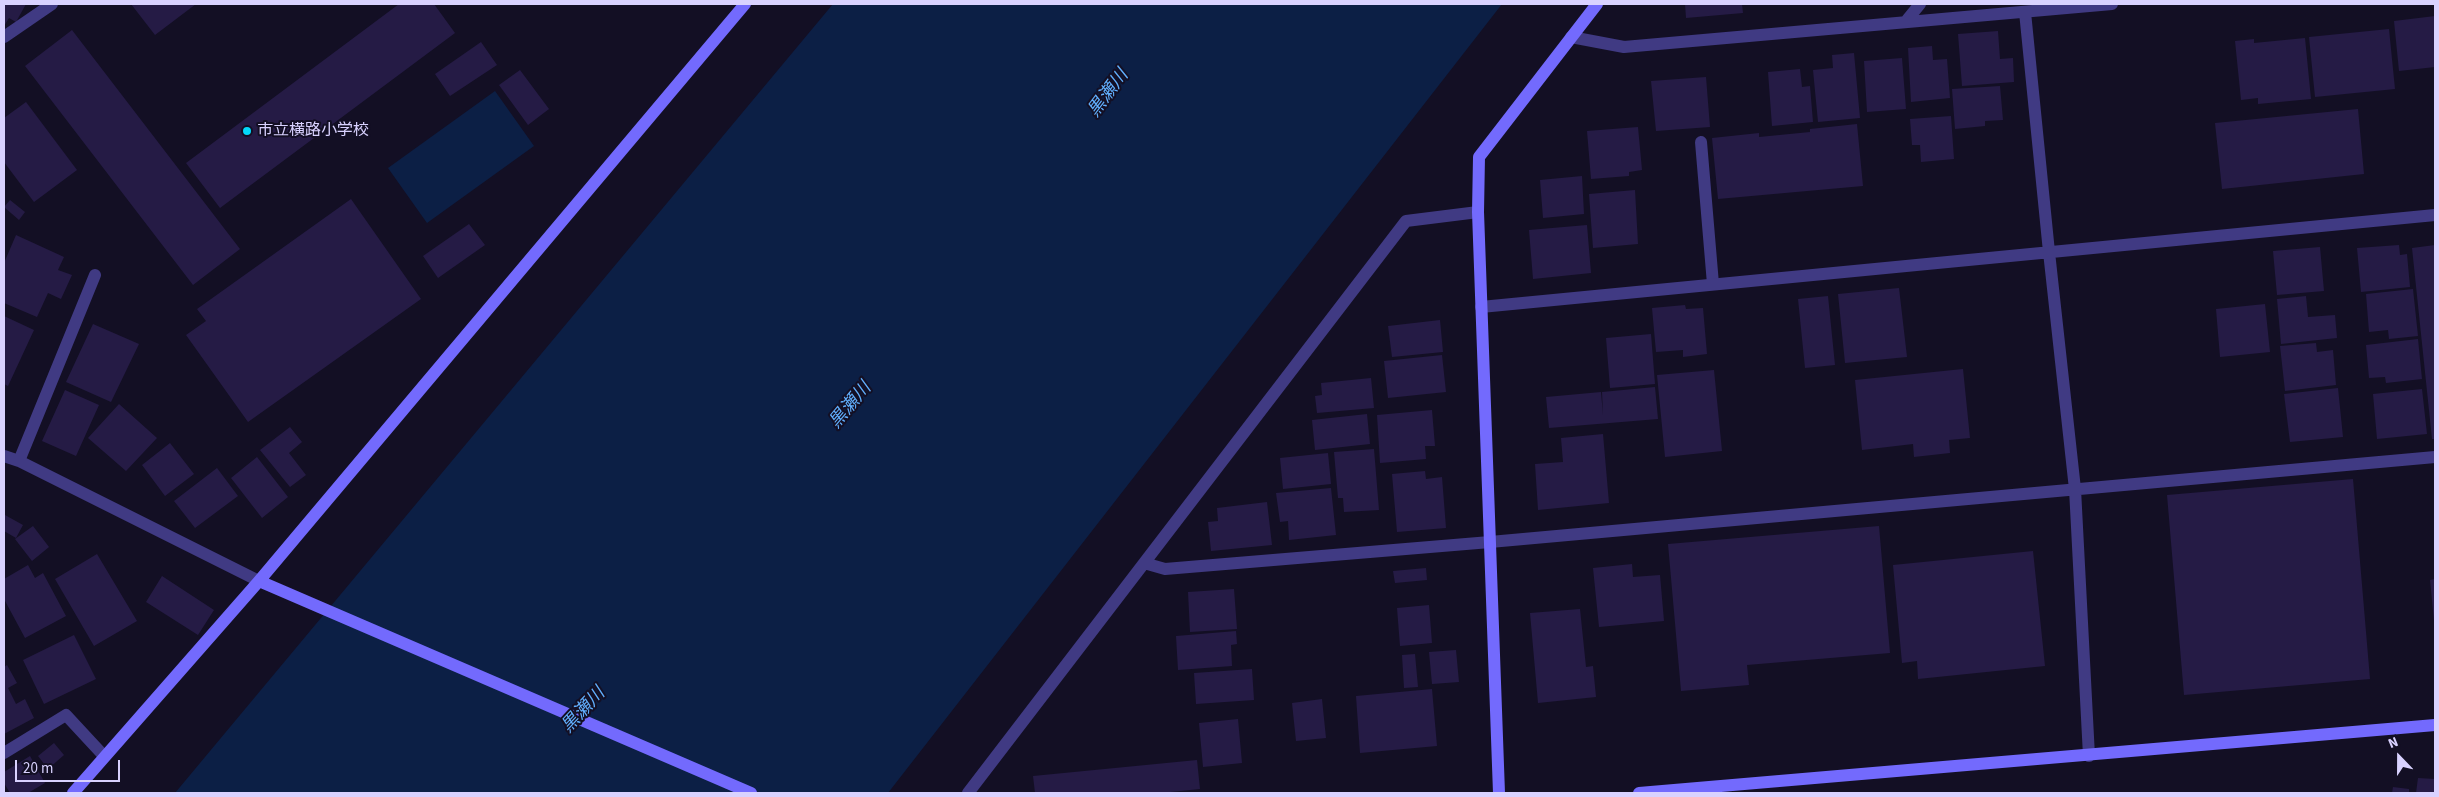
<!DOCTYPE html>
<meta charset="utf-8">
<style>
body{margin:0}
#map{position:relative;width:2439px;height:797px;overflow:hidden;background:#130f24;font-family:"Source Sans 3",sans-serif}
canvas{display:block}
.frame{position:absolute;inset:0;border:5px solid #d9d2ff;pointer-events:none}
.north{position:absolute;left:2374px;top:732px;width:50px;height:50px;-webkit-text-stroke:4px #130f24;paint-order:stroke;rotate:338deg;font-size:14px;font-weight:700;line-height:20px;text-align:center;color:#d9d2ff}
.north::after{content:'';display:block;margin:auto;width:18px;height:22px;background:#d9d2ff;clip-path:polygon(50% 0,100% 100%,50% 72%,0 100%)}
.scale{position:absolute;left:15px;top:760px;width:105px;height:22px;box-sizing:border-box;border:2px solid #d9d2ff;border-top:0;padding-left:6px;font-size:15px;line-height:18px;white-space:nowrap;color:#d9d2ff;-webkit-text-stroke:4px #130f24;paint-order:stroke}
</style>
<div id="map">
<canvas width="2439" height="797"></canvas>
<div class="frame"></div>
<div class="north">N</div>
<div class="scale">20 m</div>
</div>
<script>
const ctx = document.querySelector('canvas').getContext('2d');
ctx.lineJoin = 'round';
function paint(path, color) {
  ctx.fillStyle = color;
  ctx.fill(path, 'evenodd');
}
function toPath(rows) {
  const path = new Path2D();
  for (const r of rows) {
    path.moveTo(r[0], r[1]);
    for (let i = 2; i < r.length; i += 2) path.lineTo(r[i], r[i + 1]);
  }
  return path;
}
function stroke(path, color, width, dash) {
  ctx.strokeStyle = color;
  ctx.lineWidth = width;
  ctx.lineCap = dash ? 'butt' : 'round';
  ctx.setLineDash(dash || []);
  ctx.stroke(path);
}
function label(font, color, halo, rows, align = 'center') {
  ctx.font = font + ' "Source Sans 3","Noto Sans JP",sans-serif';
  ctx.lineWidth = 4;
  ctx.setLineDash([]);
  ctx.textBaseline = 'middle';
  ctx.strokeStyle = halo;
  ctx.fillStyle = color;
  for (const [text, x, y, turn = 0] of rows) {
    ctx.save();
    ctx.translate(x, y);
    ctx.rotate((+turn || 0) * Math.PI / 180);
    ctx.textAlign = isNaN(turn) ? turn : align;
    if (halo) ctx.strokeText(text, 0, 0);
    ctx.fillText(text, 0, 0);
    ctx.restore();
  }
}
paint(toPath([
 [833,4,1502,4,888,793,175,793],
 [495,91,534,146,427,223,388,168]
]), '#0c1f45');
paint(toPath([
 [4,4,26,4,16,22,9,18,4,26],
 [131,4,196,4,155,35],
 [399,4,434,4,455,33,220,208,186,163],
 [1685,4,1742,4,1743,13,1686,18],
 [2435,16,2435,67,2399,71,2394,21],
 [2389,29,2395,89,2315,97,2309,37],
 [72,30,240,249,193,285,25,66],
 [1998,31,2000,59,2013,58,2014,82,1962,86,1958,34],
 [2305,38,2311,99,2258,104,2258,98,2241,100,2235,41,2254,39,2254,43],
 [481,42,497,65,450,96,435,74],
 [1932,46,1933,60,1947,59,1950,98,1911,102,1908,48],
 [1854,53,1860,118,1818,122,1813,70,1833,68,1832,55],
 [1902,58,1906,109,1867,112,1864,61],
 [1800,69,1802,87,1810,86,1813,122,1772,126,1768,72],
 [520,70,549,109,528,125,499,85],
 [1706,77,1710,127,1656,131,1651,81],
 [2000,86,2003,120,1985,121,1985,126,1955,129,1952,89],
 [26,102,77,170,34,202,4,162,4,118],
 [2358,109,2364,174,2222,189,2215,123],
 [1951,116,1954,159,1921,162,1920,145,1912,145,1910,119],
 [1857,124,1863,186,1718,199,1712,138,1759,133,1759,137,1810,132,1810,129],
 [1638,127,1642,170,1629,172,1629,176,1591,179,1587,131],
 [1582,176,1584,214,1543,218,1540,180],
 [1635,190,1638,244,1593,248,1589,194],
 [351,199,421,299,248,422,186,335,206,321,197,309],
 [10,200,25,212,19,220,4,207],
 [469,224,485,245,438,278,423,256],
 [1587,225,1591,273,1533,279,1529,230],
 [16,235,64,257,58,270,72,275,61,299,48,293,37,317,4,303,4,263],
 [2399,245,2400,255,2407,254,2410,287,2361,292,2357,248],
 [2435,245,2435,439,2432,439,2412,248],
 [2320,247,2324,291,2277,295,2273,251],
 [1899,288,1907,357,1845,363,1838,294],
 [2413,289,2418,336,2389,339,2388,330,2369,332,2366,294],
 [1828,296,1835,365,1805,368,1798,299],
 [2306,296,2308,317,2335,315,2337,338,2281,344,2277,299],
 [2265,304,2270,352,2220,357,2216,309],
 [1685,305,1686,309,1703,308,1707,354,1683,357,1683,350,1656,352,1652,308],
 [4,316,34,330,8,386,4,384],
 [1440,320,1443,352,1392,357,1388,326],
 [93,324,139,344,111,402,66,382],
 [1651,334,1655,384,1610,388,1606,338],
 [2418,339,2422,379,2386,383,2385,377,2369,378,2366,345],
 [2316,343,2317,352,2333,350,2336,385,2285,391,2280,346],
 [1442,355,1446,392,1388,398,1384,361],
 [1963,369,1970,438,1949,440,1950,453,1914,457,1913,444,1862,450,1855,380],
 [1714,370,1722,451,1665,457,1657,375],
 [1371,378,1374,408,1317,413,1315,396,1322,395,1321,383],
 [1655,387,1658,419,1549,428,1546,397,1601,392,1603,415,1602,392],
 [2338,388,2343,437,2290,442,2284,394],
 [2422,389,2427,434,2377,439,2373,394],
 [65,390,99,405,76,456,42,441],
 [119,404,157,438,126,471,88,438],
 [1432,410,1435,446,1425,446,1426,459,1380,463,1377,415],
 [1367,414,1370,444,1315,450,1312,420],
 [290,427,302,442,289,453,306,475,290,487,260,450],
 [1603,434,1609,503,1538,510,1535,464,1563,462,1561,438],
 [170,443,194,474,165,496,142,465],
 [1374,449,1379,510,1344,512,1343,498,1338,498,1334,452],
 [1328,453,1331,484,1283,489,1280,458],
 [257,457,288,497,262,518,231,478],
 [217,468,238,496,195,528,174,501],
 [1425,471,1426,479,1442,477,1446,528,1397,532,1392,474],
 [2353,479,2370,679,2184,695,2167,495],
 [1331,488,1336,535,1289,540,1288,521,1280,522,1276,493],
 [1267,502,1272,545,1211,551,1208,522,1218,521,1217,508],
 [5,515,23,525,16,538,4,531],
 [33,526,49,547,32,561,15,539],
 [1879,526,1890,653,1747,665,1749,685,1681,691,1668,544],
 [2033,551,2045,666,1918,679,1917,661,1902,663,1893,565],
 [97,554,137,621,94,646,55,579],
 [1632,564,1633,577,1660,575,1664,621,1599,627,1593,568],
 [28,565,35,578,43,573,66,616,25,638,4,599,4,579],
 [1426,568,1427,580,1395,583,1393,571],
 [162,576,214,610,198,635,146,602],
 [2435,579,2435,621,2434,621,2430,580],
 [1234,589,1237,629,1190,632,1188,592],
 [1429,605,1432,643,1400,646,1397,608],
 [1580,609,1586,667,1593,666,1596,697,1538,703,1530,613],
 [1236,631,1237,644,1231,645,1232,666,1178,670,1176,636],
 [74,635,96,679,44,704,23,660],
 [1456,650,1459,682,1432,684,1429,652],
 [1415,654,1418,687,1404,688,1402,655],
 [7,665,17,683,8,688,16,704,25,699,34,718,4,734,4,667],
 [1252,669,1254,700,1196,704,1194,673],
 [1432,689,1437,746,1360,753,1356,696],
 [1322,699,1326,738,1296,741,1292,703],
 [1238,719,1242,763,1203,767,1199,723],
 [54,743,64,755,48,769,38,756],
 [30,756,45,783,28,793,10,793,4,783,4,772],
 [1197,760,1200,789,1161,793,1035,793,1033,776],
 [2418,778,2435,779,2435,793,2416,793],
 [2393,787,2409,789,2409,793,2392,793]
]), '#251b45');
stroke(toPath([
 [1701,142,1713,284]
]), '#403a83', 12);
stroke(toPath([
 [2025,12,2049,252,2075,489,2089,756],
 [1907,20,1920,4],
 [4,37,52,4],
 [1571,37,1624,47,2112,4],
 [1481,307,2435,215],
 [4,456,19,461,259,581],
 [19,461,95,275],
 [1144,563,1165,569,1490,542,2435,457],
 [4,753,66,715,104,756],
 [968,793,1406,221,1478,212]
]), '#403a83', 12);
stroke(toPath([
 [259,581,751,793],
 [73,793,259,581,745,4],
 [1499,793,1478,212,1479,157,1597,4],
 [1639,793,2435,725]
]), '#736afd', 12);
for (const [x, y, r, color] of [
 [247,131,5,"#03d8fa"]
]) {
  const dot = new Path2D();
  dot.arc(x, y, r, 0, 2 * Math.PI);
  ctx.fillStyle = color;
  ctx.fill(dot);
  stroke(dot, '#130f24', 2);
}
label('16px', '#d9d2ff', '#130f24', [
 ["市立横路小学校",257,131]
], 'left');
label('italic 18px', '#61affd', '#130f24', [
 ["黒瀬川",1109,94,-53],
 ["黒瀬川",851,406,-50],
 ["黒瀬川",584,711,-47]
]);
</script>
